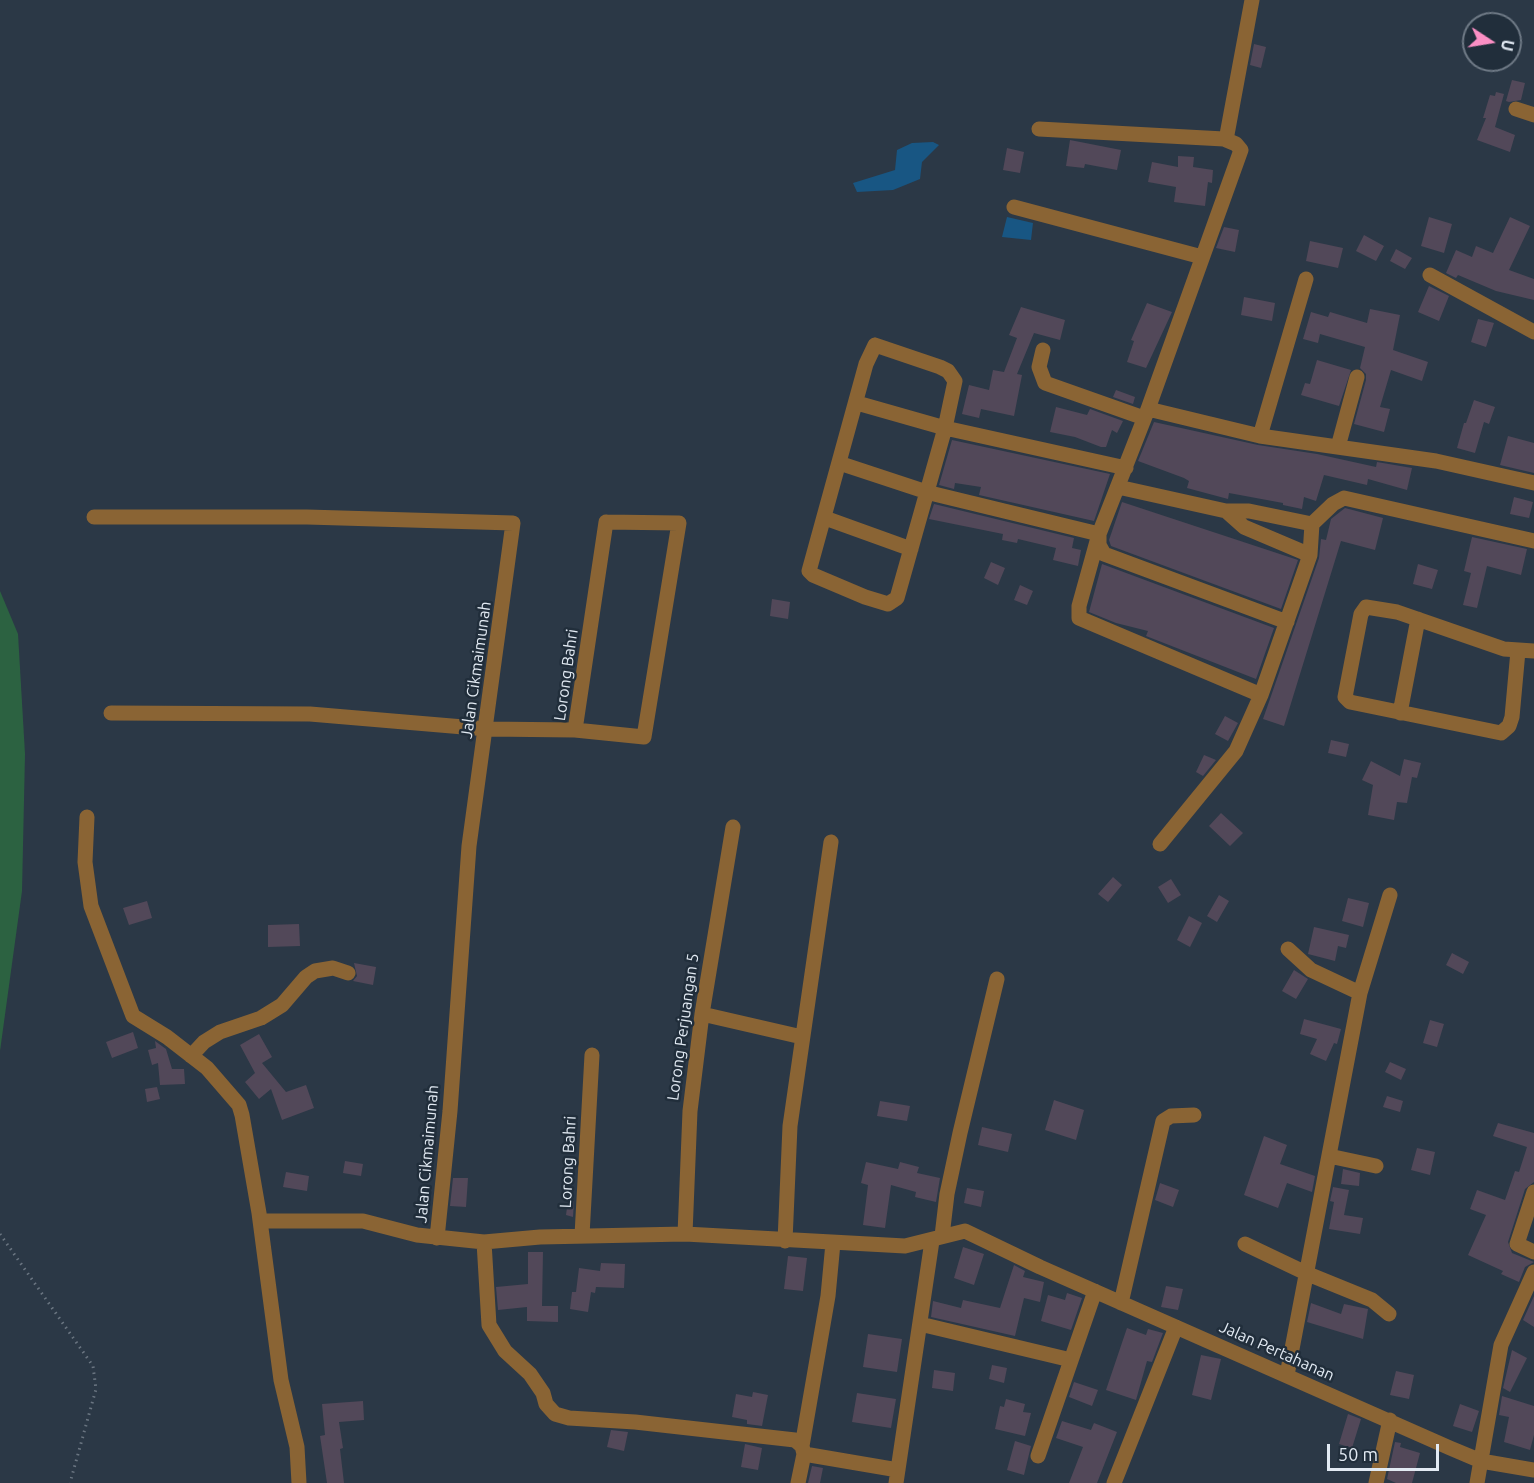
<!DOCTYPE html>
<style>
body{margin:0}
#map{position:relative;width:1534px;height:1483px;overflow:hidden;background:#2b3846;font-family:Ubuntu,sans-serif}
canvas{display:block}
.north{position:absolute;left:1462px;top:12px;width:60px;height:60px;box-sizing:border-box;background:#212e3b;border:2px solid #6e7985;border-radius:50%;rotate:102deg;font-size:16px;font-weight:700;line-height:24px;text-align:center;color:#e2eaf3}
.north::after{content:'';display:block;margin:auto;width:21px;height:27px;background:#fb8fc4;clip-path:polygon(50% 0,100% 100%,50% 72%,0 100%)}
.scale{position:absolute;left:1327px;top:1444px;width:112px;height:27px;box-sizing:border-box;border:3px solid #e2eaf3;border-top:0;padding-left:8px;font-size:18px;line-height:21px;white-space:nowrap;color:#e2eaf3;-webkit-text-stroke:4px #212e3b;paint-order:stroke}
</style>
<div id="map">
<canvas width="1534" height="1483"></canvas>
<div class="north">U</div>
<div class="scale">50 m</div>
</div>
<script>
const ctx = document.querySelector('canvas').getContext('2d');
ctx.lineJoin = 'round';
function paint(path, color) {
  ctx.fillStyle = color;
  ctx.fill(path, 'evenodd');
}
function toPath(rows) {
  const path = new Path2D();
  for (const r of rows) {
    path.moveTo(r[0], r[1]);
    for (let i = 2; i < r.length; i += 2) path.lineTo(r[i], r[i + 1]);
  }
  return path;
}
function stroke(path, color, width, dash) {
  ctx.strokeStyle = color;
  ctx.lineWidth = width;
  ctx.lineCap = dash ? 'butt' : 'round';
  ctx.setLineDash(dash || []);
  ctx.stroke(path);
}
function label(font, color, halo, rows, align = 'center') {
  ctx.font = font + ' Ubuntu,sans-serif';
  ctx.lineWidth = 5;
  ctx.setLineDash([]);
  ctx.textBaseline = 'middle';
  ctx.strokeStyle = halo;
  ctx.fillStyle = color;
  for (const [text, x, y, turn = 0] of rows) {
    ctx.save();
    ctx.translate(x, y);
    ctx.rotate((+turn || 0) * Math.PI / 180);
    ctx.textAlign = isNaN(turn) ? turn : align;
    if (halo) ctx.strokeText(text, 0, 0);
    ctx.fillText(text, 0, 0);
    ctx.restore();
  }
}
paint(toPath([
 [0,591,18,634,25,754,22,891,0,1051]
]), '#2c6241');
paint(toPath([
 [933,142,939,145,922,162,920,179,893,190,857,192,853,183,895,170,897,150,912,143],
 [1007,217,1033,223,1031,240,1002,237]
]), '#185683');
paint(toPath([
 [1254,44,1266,47,1261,68,1250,65],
 [1512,80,1525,83,1521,100,1509,102,1506,101],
 [1496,92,1504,94,1495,127,1515,135,1510,152,1477,140,1486,118,1483,118,1490,95,1495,96],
 [1070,140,1121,150,1117,170,1085,164,1084,168,1066,166],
 [1007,148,1024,152,1020,173,1003,170],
 [1178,156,1194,157,1193,167,1213,170,1212,183,1208,182,1205,206,1174,202,1176,187,1148,182,1152,162,1178,167],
 [1429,217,1452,224,1444,253,1421,246],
 [1510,217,1530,226,1509,270,1534,279,1534,300,1496,291,1458,275,1456,278,1446,273,1456,250,1472,257,1476,246,1493,253],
 [1224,227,1239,230,1235,252,1216,248],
 [1364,235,1384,246,1376,261,1356,251],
 [1310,241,1343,248,1338,268,1306,261],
 [1396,249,1412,258,1405,269,1390,261],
 [1429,286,1449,296,1439,321,1418,312],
 [1244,297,1275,303,1272,321,1241,315],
 [1147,303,1172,312,1146,368,1127,362,1134,341,1131,340],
 [1021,307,1065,320,1060,340,1034,333,1017,374,1022,375,1014,416,981,409,979,418,962,414,969,385,989,390,993,370,1004,372,1017,338,1009,335],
 [1370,309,1400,315,1393,350,1428,362,1422,381,1391,370,1380,407,1390,409,1384,432,1354,424,1366,380,1366,374,1360,368,1365,347,1320,334,1318,343,1303,339,1311,312,1328,317,1330,312,1367,323],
 [1478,319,1494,323,1486,347,1471,342],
 [1317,360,1351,370,1339,406,1301,395,1305,383,1310,384],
 [1116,390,1135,397,1133,404,1113,397],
 [1474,400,1495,407,1489,424,1484,422,1475,453,1457,448,1464,423,1466,423],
 [1056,407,1087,415,1090,409,1123,421,1117,433,1112,430,1106,447,1101,447,1075,437,1050,432],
 [1154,422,1258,445,1317,454,1376,467,1377,462,1412,468,1407,490,1368,479,1367,485,1324,475,1316,501,1304,497,1302,509,1283,505,1283,503,1229,493,1228,499,1187,488,1189,481,1184,478,1138,461],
 [1508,436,1534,443,1534,473,1500,465],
 [952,440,1110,474,1094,521,979,495,981,487,955,483,954,489,939,485],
 [1514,497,1533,502,1529,518,1510,514],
 [1122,502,1298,560,1281,609,1111,546,1109,540],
 [934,504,1074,538,1072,548,1081,550,1078,566,1053,560,1056,548,1018,539,1017,543,1002,540,1003,534,929,519],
 [1345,508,1383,518,1375,550,1341,541,1284,726,1263,719,1319,558,1321,539,1326,540,1331,519],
 [1472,537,1527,549,1521,575,1487,566,1477,608,1463,605,1471,573,1464,571],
 [991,562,1005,568,998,585,984,578],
 [1102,564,1274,628,1256,679,1146,636,1148,631,1116,623,1089,612],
 [1418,564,1438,570,1432,589,1413,584],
 [1020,585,1033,591,1027,605,1014,600],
 [772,599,790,602,788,619,770,616],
 [1225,716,1238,723,1228,741,1215,734],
 [1331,740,1349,744,1346,757,1328,753],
 [1204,755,1216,760,1203,776,1196,772],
 [1404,759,1421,763,1417,778,1412,777,1407,803,1397,802,1394,820,1368,815,1373,785,1362,780,1371,761,1400,776],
 [1221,813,1243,833,1230,846,1209,826],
 [1113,877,1122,885,1108,902,1098,894],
 [1171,879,1181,895,1168,903,1158,887],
 [1219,895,1229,901,1217,922,1207,916],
 [1348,898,1369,903,1363,927,1342,921],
 [147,901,152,918,129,925,123,908],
 [1189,916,1202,923,1190,947,1177,940],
 [299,924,300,946,268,947,268,925],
 [1314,927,1349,935,1346,948,1338,946,1335,961,1308,954],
 [1452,953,1469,962,1463,974,1446,965],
 [354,963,376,967,373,985,353,981,357,976],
 [1294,970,1308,979,1296,999,1282,991],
 [1304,1019,1341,1029,1337,1044,1334,1043,1326,1061,1310,1054,1317,1039,1300,1034],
 [1430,1020,1444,1024,1437,1047,1423,1043],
 [133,1032,138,1048,112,1058,106,1042],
 [259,1034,272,1057,262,1063,286,1092,306,1085,314,1108,282,1120,271,1089,259,1099,245,1082,255,1073,240,1045],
 [155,1041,166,1049,172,1069,184,1069,185,1084,160,1085,158,1063,152,1065,148,1050,156,1048],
 [1390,1062,1406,1069,1401,1080,1385,1072],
 [157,1087,160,1099,147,1102,145,1089],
 [1387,1096,1403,1101,1400,1112,1383,1107],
 [1054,1100,1084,1110,1076,1140,1045,1130],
 [880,1101,910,1106,907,1121,877,1116],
 [1498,1123,1534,1133,1534,1182,1525,1189,1508,1242,1512,1253,1534,1262,1525,1267,1519,1282,1501,1274,1503,1271,1468,1255,1486,1215,1470,1209,1477,1190,1505,1200,1515,1171,1519,1172,1527,1147,1493,1136],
 [982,1127,1012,1134,1008,1152,978,1145],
 [1264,1136,1287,1145,1280,1164,1315,1176,1312,1192,1287,1183,1278,1208,1244,1195],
 [1417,1148,1435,1152,1430,1175,1411,1170],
 [345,1161,363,1164,361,1176,343,1173],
 [866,1162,898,1169,900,1162,919,1167,917,1173,940,1178,936,1202,915,1197,916,1192,891,1185,885,1228,863,1225,868,1185,861,1183],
 [1343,1169,1360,1173,1359,1186,1341,1184],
 [286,1172,309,1176,307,1191,283,1187],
 [453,1178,468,1178,466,1207,450,1206],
 [1160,1183,1179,1190,1173,1207,1155,1200],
 [1333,1187,1349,1190,1344,1215,1363,1218,1360,1234,1329,1229,1334,1202,1330,1201],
 [967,1188,984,1191,981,1207,964,1203],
 [568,1200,574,1201,573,1217,566,1215],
 [963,1247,984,1254,974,1285,954,1278],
 [528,1252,543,1252,542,1306,558,1306,558,1322,527,1321,527,1307,498,1310,496,1287,528,1284],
 [788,1256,807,1258,803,1291,784,1289],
 [601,1263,625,1264,624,1288,596,1287,595,1293,591,1292,588,1312,570,1309,572,1292,576,1292,579,1268,600,1271],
 [1014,1265,1025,1271,1023,1277,1044,1282,1040,1302,1024,1298,1015,1336,931,1317,933,1301,961,1308,963,1300,1000,1308],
 [1166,1286,1183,1289,1178,1310,1161,1307],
 [1067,1293,1082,1298,1071,1330,1041,1321,1048,1295,1065,1300],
 [1534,1296,1534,1327,1523,1320],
 [1311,1303,1341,1314,1344,1304,1368,1309,1363,1339,1307,1322],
 [1127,1328,1146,1335,1148,1329,1163,1333,1152,1362,1147,1361,1136,1400,1106,1390],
 [868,1334,902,1339,897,1372,863,1367],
 [1512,1350,1527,1358,1510,1392,1503,1388],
 [1201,1355,1221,1359,1211,1400,1192,1395],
 [992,1365,1007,1368,1004,1383,989,1379],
 [934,1370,955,1373,953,1391,932,1388],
 [1396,1371,1414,1375,1409,1399,1390,1395],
 [1074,1382,1098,1390,1092,1406,1069,1397],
 [753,1392,768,1395,762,1426,747,1424,747,1420,732,1417,736,1394,752,1397],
 [857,1393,896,1399,891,1428,852,1422],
 [1502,1396,1534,1406,1534,1435,1530,1450,1504,1442,1509,1417,1499,1415],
 [1006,1399,1025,1404,1023,1412,1031,1413,1025,1436,995,1429,1000,1406,1004,1407],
 [363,1401,364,1420,339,1422,343,1448,340,1449,344,1483,327,1483,320,1436,325,1435,322,1404],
 [1460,1404,1479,1411,1472,1432,1453,1426],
 [1348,1414,1361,1419,1352,1448,1339,1444],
 [1062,1421,1091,1430,1094,1423,1117,1432,1097,1483,1069,1483,1083,1447,1056,1438],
 [611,1430,628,1432,624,1451,607,1447],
 [1015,1441,1031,1446,1024,1475,1007,1470],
 [1395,1442,1401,1443,1400,1447,1420,1453,1412,1483,1396,1483,1387,1479],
 [745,1444,762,1448,758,1470,741,1467],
 [812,1466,823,1468,820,1483,808,1483]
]), '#524859');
stroke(toPath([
 [0,1234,93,1366,96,1389,70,1483]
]), '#6a7581', 3, [1.5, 4.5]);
stroke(toPath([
 [1516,109,1534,115],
 [1039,129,1224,139,1236,144,1241,150,1148,409,1099,534,1099,545,1104,554,1287,622],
 [1226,140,1252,0],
 [1014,207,1202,257],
 [1430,275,1534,332],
 [875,345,940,367,948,371,955,381,945,428,897,598,888,604,865,597,813,575,809,571,866,364,875,345],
 [1043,350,1039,367,1045,383,1144,418],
 [857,403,945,428,1126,468],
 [1148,409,1260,436,1436,461,1534,483],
 [1260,436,1306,279],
 [1338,447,1357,377],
 [839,463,930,493,1099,534,1079,606,1079,618,1261,695,1310,555,1312,524],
 [1118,487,1226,511,1249,511,1312,524,1333,504,1344,498,1534,541],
 [1226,511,1244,527,1310,555],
 [94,517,307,517,513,523,469,846,450,1111,437,1238],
 [825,518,911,549],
 [606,522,679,523,644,737,575,730,606,522],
 [1518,651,1512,717,1509,726,1501,733,1350,702,1345,697,1361,614,1366,607,1397,612,1504,649,1534,651],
 [111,713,310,714,487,729,575,730],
 [1400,713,1418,619],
 [87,817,85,862,91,906,133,1016,167,1037,207,1068,239,1105,242,1115,259,1213,281,1380,297,1447,299,1483],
 [1160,844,1236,751,1261,695],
 [1360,993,1390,895],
 [702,1014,802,1037],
 [191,1056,204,1042,220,1032,261,1018,282,1005,306,977,315,971,333,968,348,973],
 [1329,1156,1376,1166],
 [1534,1192,1517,1244,1534,1252],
 [260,1221,363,1221,417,1235,484,1242,540,1237,685,1234,905,1246,965,1231,1040,1267,1450,1448,1481,1461,1534,1470],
 [685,1234,690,1111,702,1014,733,827],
 [582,1235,592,1055],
 [942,1236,947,1194,960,1133,997,979],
 [785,1241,790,1126,831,842],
 [484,1242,489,1325,505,1351,530,1374,543,1393,546,1404,555,1414,569,1418,635,1422,795,1440,802,1446,804,1454,798,1483],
 [1245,1244,1308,1274,1372,1300,1389,1314],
 [1121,1303,1163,1121,1171,1116,1194,1115],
 [920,1324,1071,1360],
 [1287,1375,1360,993,1311,970,1288,949],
 [802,1446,828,1296,833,1243],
 [804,1454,898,1470],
 [1038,1456,1095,1291],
 [896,1483,932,1241],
 [1114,1483,1176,1327],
 [1376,1483,1390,1420],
 [1477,1483,1501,1345,1534,1272]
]), '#8a6434', 15);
label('16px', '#e2eaf3', '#212e3b', [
 ["Jalan Cikmaimunah",476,670,-82],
 ["Lorong Bahri",566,675,-82],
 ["Lorong Perjuangan 5",683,1027,-82],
 ["Jalan Cikmaimunah",427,1154,-85],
 ["Lorong Bahri",568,1162,-87],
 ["Jalan Pertahanan",1277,1351,24]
]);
</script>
